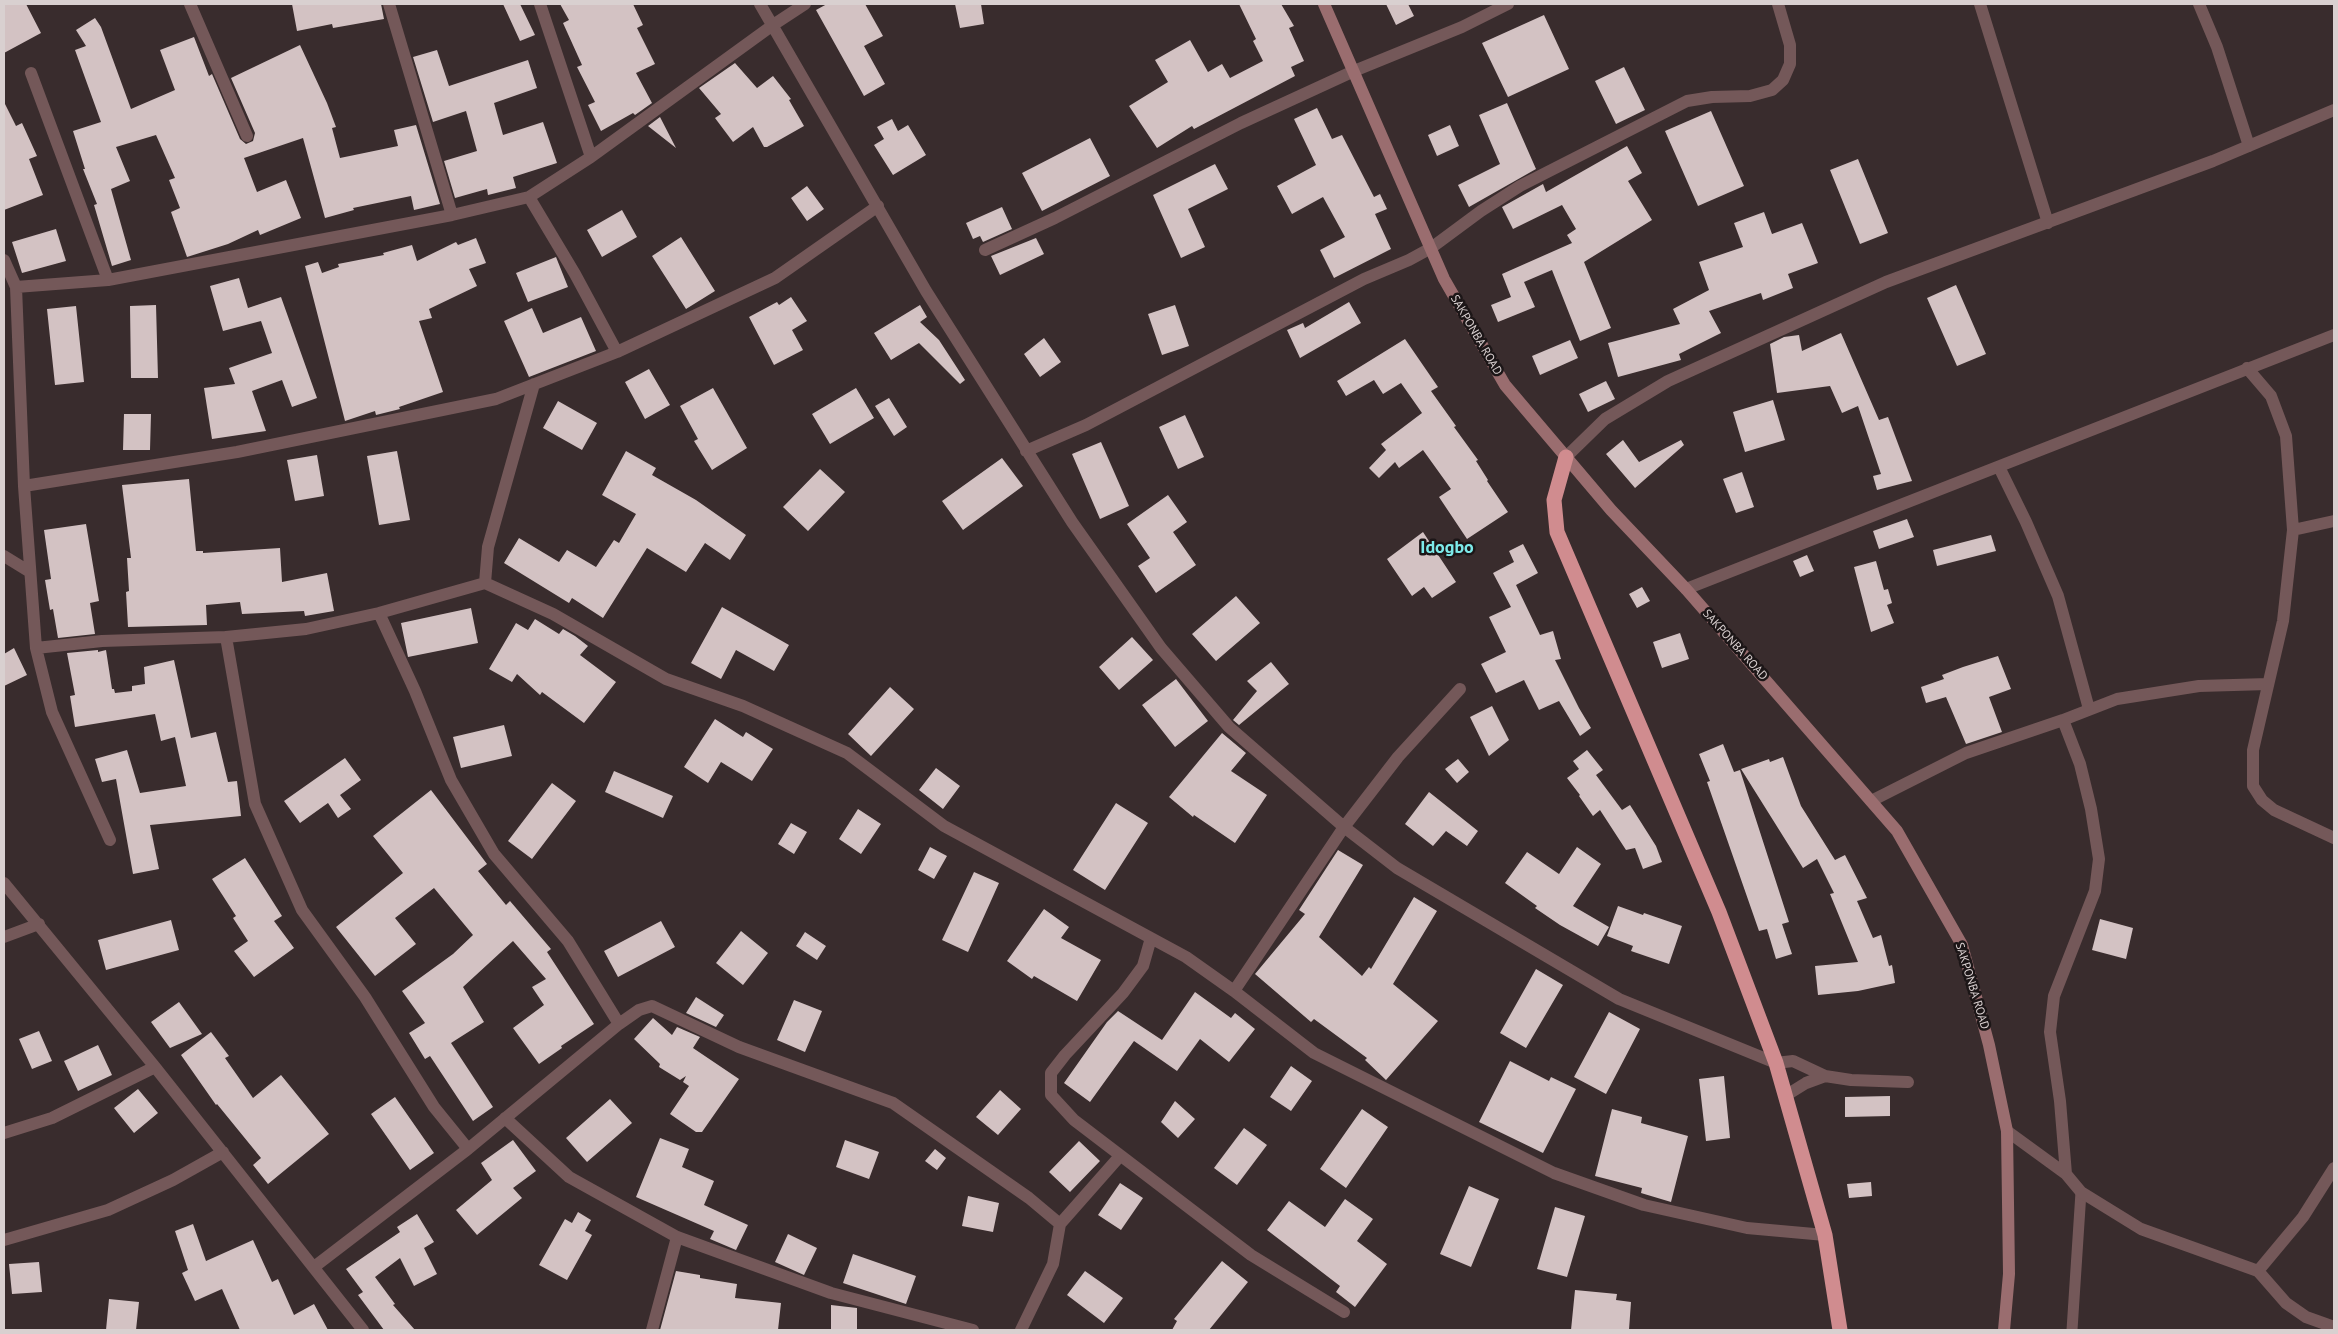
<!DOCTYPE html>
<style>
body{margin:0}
#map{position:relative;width:2338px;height:1334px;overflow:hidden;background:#392c2d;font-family:"PT Sans",sans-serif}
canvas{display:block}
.frame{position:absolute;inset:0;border:5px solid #d9d0d0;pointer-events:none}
</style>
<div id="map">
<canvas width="2338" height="1334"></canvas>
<div class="frame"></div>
</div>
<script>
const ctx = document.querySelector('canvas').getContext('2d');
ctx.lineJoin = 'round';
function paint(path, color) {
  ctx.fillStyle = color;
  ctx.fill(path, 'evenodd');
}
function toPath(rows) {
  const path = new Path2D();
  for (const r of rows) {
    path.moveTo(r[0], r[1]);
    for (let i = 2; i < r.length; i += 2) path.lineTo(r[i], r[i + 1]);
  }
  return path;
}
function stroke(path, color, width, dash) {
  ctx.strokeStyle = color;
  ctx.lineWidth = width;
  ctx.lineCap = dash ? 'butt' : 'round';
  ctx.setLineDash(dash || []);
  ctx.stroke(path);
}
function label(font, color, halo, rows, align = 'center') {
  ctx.font = font + ' "PT Sans",sans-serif';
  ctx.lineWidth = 5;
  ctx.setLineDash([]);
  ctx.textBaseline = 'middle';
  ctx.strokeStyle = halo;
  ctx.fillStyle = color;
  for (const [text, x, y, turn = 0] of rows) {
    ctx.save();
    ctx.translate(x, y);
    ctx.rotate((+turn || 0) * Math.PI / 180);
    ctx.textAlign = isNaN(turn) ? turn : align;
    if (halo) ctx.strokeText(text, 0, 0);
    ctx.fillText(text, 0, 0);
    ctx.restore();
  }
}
paint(toPath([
 [4,4,26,4,41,33,4,53],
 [292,4,381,4,384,19,333,28,332,24,297,31],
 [503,4,520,4,535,35,520,41],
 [560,4,633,4,643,25,637,28,655,64,636,73,652,103,635,115,633,113,601,131,588,105,595,102,577,67,582,65,563,23,569,20],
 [827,4,865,4,883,36,864,46,885,84,864,96,816,10],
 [955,4,981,4,984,24,960,28],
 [1239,4,1281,4,1294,26,1289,28,1304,61,1291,67,1295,76,1194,129,1192,126,1157,148,1129,106,1168,82,1155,60,1190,40,1208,72,1222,64,1230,78,1263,61,1253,41,1256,39],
 [1386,4,1408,4,1414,16,1396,25],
 [1544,15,1569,69,1508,97,1482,43],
 [95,18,101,27,131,109,175,90,160,50,194,37,209,76,212,74,240,139,246,144,253,141,255,133,231,78,300,45,327,103,336,127,332,128,340,158,398,146,394,130,416,125,440,204,414,210,411,196,353,208,354,210,325,218,303,138,244,158,257,192,286,180,301,218,260,235,258,230,228,244,187,257,171,212,180,208,169,180,175,178,156,135,116,147,130,181,111,189,131,260,112,266,94,205,97,204,83,169,85,169,73,131,101,122,75,50,86,46,76,30],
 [437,50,449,86,528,60,537,88,494,103,503,135,543,122,557,163,513,177,516,188,488,195,487,189,455,198,444,161,477,151,466,111,433,122,413,57],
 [735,63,757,88,773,76,791,99,789,100,804,126,767,147,764,147,753,127,733,142,715,118,721,114,699,88],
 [1624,67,1645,110,1616,124,1595,81],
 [4,102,16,126,22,123,37,156,29,159,43,195,4,210],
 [1507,103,1536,169,1469,207,1458,185,1500,164,1479,115],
 [1317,108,1332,139,1342,135,1374,197,1380,194,1387,209,1375,214,1391,249,1334,278,1320,250,1345,237,1323,197,1292,214,1277,186,1316,165,1294,119],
 [1711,111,1744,186,1698,206,1665,131],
 [660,117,676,148,648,126],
 [892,119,898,131,908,125,926,155,893,175,874,145,884,139,877,127],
 [1450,125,1459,146,1437,156,1428,135],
 [1090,138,1110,176,1042,211,1022,173],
 [1627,146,1642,173,1628,181,1652,220,1584,262,1611,328,1580,341,1552,270,1524,282,1535,307,1498,322,1491,305,1511,297,1502,274,1572,243,1567,235,1576,229,1562,205,1513,229,1502,207,1543,184,1546,192],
 [1858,159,1888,233,1860,244,1830,170],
 [1215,164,1228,189,1188,209,1205,247,1181,258,1153,195],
 [807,186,824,209,807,221,791,198],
 [1002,207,1012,229,983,242,980,236,973,239,966,223],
 [622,210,637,237,602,257,587,230],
 [1764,212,1772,234,1802,223,1818,263,1788,274,1793,288,1763,300,1761,293,1709,311,1721,333,1679,354,1681,360,1618,377,1608,343,1680,324,1673,309,1709,290,1699,262,1743,247,1734,223],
 [56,229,66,261,22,273,12,242],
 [681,237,715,291,686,309,652,256],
 [476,238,486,263,469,269,477,286,429,309,432,318,419,321,443,392,399,407,400,409,376,415,375,411,345,421,305,266,318,262,322,273,339,267,338,264,384,255,383,253,412,245,417,261,456,242,458,245],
 [1036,238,1044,254,1000,275,991,256],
 [556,257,568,287,528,302,516,273],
 [239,278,248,308,281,297,317,398,292,407,282,380,252,391,266,431,212,439,204,388,235,384,229,368,272,353,261,321,223,331,210,286],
 [1956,285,1986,354,1957,366,1927,298],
 [791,297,807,321,792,330,803,350,774,365,749,317,777,302,779,305],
 [1349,302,1361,323,1300,358,1287,330,1303,323,1305,328],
 [156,305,158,378,131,378,130,306],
 [920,305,927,317,920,322,939,340,965,380,960,384,919,343,891,360,874,333],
 [1175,305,1189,346,1162,355,1148,314],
 [76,306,84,382,55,385,47,309],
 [532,308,543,333,581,317,596,351,529,377,504,321],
 [1841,333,1879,420,1888,417,1912,481,1877,490,1873,476,1881,474,1858,406,1842,413,1830,386,1777,393,1770,344,1784,337,1799,335,1802,351],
 [1044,338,1061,362,1040,377,1024,354],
 [1405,339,1438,387,1431,391,1456,426,1454,427,1478,460,1476,461,1488,480,1487,481,1508,512,1467,539,1439,497,1451,489,1423,450,1399,468,1395,462,1379,478,1369,468,1386,450,1381,444,1422,413,1401,383,1383,394,1374,380,1346,396,1337,381],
 [1570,340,1578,358,1540,375,1532,356],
 [649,369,670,405,645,419,625,382],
 [1606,381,1615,399,1588,412,1579,394],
 [713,388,747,448,712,470,694,441,698,439,680,406],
 [856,388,874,418,830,444,812,414],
 [889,398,907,427,894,436,875,406],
 [1773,400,1785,440,1745,452,1733,412],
 [558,401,597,423,582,450,543,428],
 [124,414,151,414,150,450,123,450],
 [1185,415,1204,457,1178,469,1159,427],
 [1623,440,1639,462,1681,440,1684,445,1635,488,1606,454],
 [1101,442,1129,506,1100,519,1072,454],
 [397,451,410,520,379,525,367,456],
 [626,451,656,468,652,475,696,500,746,535,730,560,705,543,686,572,647,548,603,618,572,598,569,603,504,563,519,538,559,562,567,550,596,567,614,540,619,543,636,514,602,495],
 [317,455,324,496,295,501,287,460],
 [1002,458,1023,486,963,530,942,501],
 [820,469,845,492,808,531,783,507],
 [1742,472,1754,507,1736,513,1723,479],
 [189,479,196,551,203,551,203,553,280,548,282,582,327,573,334,611,305,616,304,611,242,614,240,602,206,605,207,625,128,627,126,592,129,591,127,558,131,558,122,485],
 [1168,495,1187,522,1173,532,1196,565,1156,593,1138,566,1150,558,1127,524],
 [1907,519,1914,537,1879,549,1873,531],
 [86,524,99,601,90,603,95,634,58,638,53,609,50,610,45,580,51,579,44,530],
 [1423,532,1456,582,1432,598,1424,587,1412,596,1387,559],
 [1991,535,1996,551,1937,566,1933,550],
 [1523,544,1538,573,1516,585,1540,635,1553,631,1561,659,1555,660,1579,708,1591,728,1580,736,1559,701,1539,710,1524,680,1496,693,1481,664,1506,652,1489,617,1511,607,1493,573,1514,562,1509,551],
 [1807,555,1814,571,1800,577,1793,561],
 [1876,561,1884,590,1888,589,1892,603,1887,605,1894,623,1871,632,1854,567],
 [1642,587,1650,601,1637,608,1629,594],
 [1236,596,1260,623,1216,661,1192,634],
 [722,607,789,645,774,671,736,650,721,679,691,663],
 [471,608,478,643,408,657,401,623],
 [535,619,559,634,563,629,575,636,588,646,580,655,616,682,584,723,542,692,540,695,517,674,512,682,489,669,516,623,528,630],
 [1680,633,1689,659,1662,668,1653,642],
 [1132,637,1153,660,1119,690,1099,667],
 [14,648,27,675,4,686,4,654],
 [98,650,98,652,106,650,112,689,114,689,115,693,132,691,132,686,145,684,144,667,174,660,191,738,216,732,228,782,237,781,241,816,150,825,159,869,133,874,116,779,102,782,95,759,127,750,140,793,186,786,175,737,161,741,155,714,75,727,70,696,75,695,67,653],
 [1998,656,2011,689,1989,697,2002,732,1966,744,1946,697,1926,703,1921,687,1944,679,1942,675,1963,667],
 [1271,662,1289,684,1239,725,1233,720,1257,691,1247,681],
 [1176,679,1208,721,1175,747,1142,705],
 [890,687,914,709,871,756,848,734],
 [1492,706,1509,740,1489,756,1470,717],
 [715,719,743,737,746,732,773,749,752,781,721,762,708,783,684,767],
 [504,725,512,756,461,768,453,737],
 [1222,733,1246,753,1231,771,1267,795,1235,843,1194,815,1193,817,1169,797],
 [1723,744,1734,772,1740,770,1789,922,1782,924,1792,954,1776,959,1767,929,1759,931,1707,782,1710,781,1699,754],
 [1587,750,1603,770,1596,775,1622,810,1630,805,1656,846,1662,862,1643,869,1635,848,1626,850,1600,810,1593,816,1579,796,1580,795,1567,778,1579,769,1573,761],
 [1783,757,1801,806,1835,860,1845,855,1867,898,1857,901,1873,938,1881,935,1889,966,1892,965,1895,983,1858,991,1818,995,1815,966,1858,962,1830,894,1834,893,1817,859,1803,868,1741,769,1769,759,1770,762],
 [345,758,361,780,340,795,351,809,338,818,328,803,300,823,284,801],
 [1458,759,1469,772,1457,783,1445,769],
 [936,768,960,786,943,809,919,790],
 [614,771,673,796,663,818,605,792],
 [552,783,576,801,532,859,508,841],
 [431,790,487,864,478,871,506,905,510,901,551,949,547,952,594,1024,561,1046,562,1048,539,1064,513,1028,544,1005,532,987,546,979,513,941,463,987,484,1022,451,1043,493,1107,473,1121,430,1056,425,1059,409,1033,425,1023,402,991,453,954,473,935,434,888,395,918,416,944,375,976,336,927,403,873,373,836],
 [1429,792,1478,831,1467,846,1446,831,1433,846,1405,824],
 [1116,803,1148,823,1105,890,1073,870],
 [858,809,881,824,861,854,839,839],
 [791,823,807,832,794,854,778,844],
 [930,847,947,856,934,879,918,870],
 [1577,847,1601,864,1573,906,1609,927,1598,946,1560,925,1535,908,1537,906,1505,883,1527,852,1559,874],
 [1338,850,1363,865,1319,937,1362,976,1369,967,1371,969,1414,897,1437,911,1393,984,1438,1021,1386,1080,1365,1060,1367,1058,1314,1019,1311,1022,1255,974,1305,914,1299,910],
 [245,858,282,916,274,921,294,948,254,977,234,951,248,941,233,918,236,916,212,879],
 [974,872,999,883,968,952,942,940],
 [1618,906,1643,915,1644,913,1682,926,1669,964,1631,951,1633,946,1607,936],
 [1044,909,1069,927,1061,938,1101,960,1077,1001,1034,976,1032,979,1007,961],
 [2100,919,2133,928,2126,959,2092,950],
 [171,920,179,950,106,970,98,940],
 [661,921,675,947,618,977,604,951],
 [741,931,768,953,743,985,716,963],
 [805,932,826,946,817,960,796,946],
 [1536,969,1563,985,1526,1048,1500,1033],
 [1195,992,1231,1018,1235,1013,1255,1029,1229,1062,1200,1039,1177,1071,1134,1041,1090,1102,1064,1083,1107,1022,1118,1011,1162,1040],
 [696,997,724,1015,716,1027,686,1013],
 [794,1000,822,1011,805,1052,777,1040],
 [179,1002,202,1034,170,1048,151,1022],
 [1609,1012,1640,1029,1606,1094,1574,1077],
 [653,1018,672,1035,677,1027,700,1037,693,1048,739,1079,702,1132,696,1132,670,1114,689,1086,683,1082,686,1076,680,1080,659,1067,660,1064,634,1039],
 [39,1031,52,1061,32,1069,19,1039],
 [211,1032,229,1056,225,1058,253,1098,281,1075,329,1134,268,1184,253,1165,261,1158,217,1104,216,1105,181,1055],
 [98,1045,112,1075,78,1091,64,1061],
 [1510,1061,1549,1081,1551,1077,1576,1089,1543,1153,1479,1122],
 [1291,1066,1312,1081,1291,1111,1270,1097],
 [1724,1076,1730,1138,1706,1141,1699,1079],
 [138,1089,158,1113,134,1133,114,1108],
 [1000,1090,1021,1109,998,1135,976,1117],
 [1890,1096,1890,1116,1845,1117,1845,1097],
 [395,1097,434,1153,410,1170,371,1114],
 [610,1099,632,1123,587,1162,566,1138],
 [1175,1101,1195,1119,1178,1138,1161,1122],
 [1362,1109,1388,1127,1346,1188,1320,1169],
 [1612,1109,1642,1117,1641,1123,1688,1136,1671,1202,1641,1193,1642,1188,1595,1176],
 [1244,1128,1267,1145,1237,1185,1214,1168],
 [660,1138,689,1149,682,1167,714,1181,704,1205,748,1225,736,1250,710,1239,714,1231,636,1197],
 [513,1140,536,1171,513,1188,522,1198,477,1235,456,1210,492,1180,481,1163],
 [845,1140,879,1152,869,1179,836,1167],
 [1079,1141,1100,1161,1070,1192,1049,1172],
 [935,1149,946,1158,937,1170,925,1161],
 [1871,1182,1872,1196,1849,1198,1847,1184],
 [1120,1183,1143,1198,1121,1230,1098,1215],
 [1469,1186,1499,1199,1471,1267,1440,1254],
 [968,1196,999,1203,993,1232,962,1226],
 [1345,1199,1373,1219,1357,1241,1387,1264,1355,1307,1336,1292,1340,1286,1267,1230,1289,1201,1325,1227],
 [1555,1207,1585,1216,1567,1277,1537,1269],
 [578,1212,591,1220,585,1231,592,1235,567,1280,539,1265,565,1219,572,1223],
 [417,1214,434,1242,424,1248,437,1274,414,1286,400,1258,375,1277,395,1304,393,1305,415,1330,384,1330,358,1295,363,1292,346,1269,400,1232,397,1227],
 [193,1224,206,1261,253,1240,272,1282,278,1279,294,1315,314,1304,328,1330,240,1330,222,1289,195,1301,182,1273,188,1270,175,1231],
 [788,1234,817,1248,804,1275,775,1262],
 [853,1254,916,1276,906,1304,843,1283],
 [1222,1261,1248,1282,1209,1330,1172,1330,1177,1321,1174,1319],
 [39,1262,42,1292,12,1294,9,1264],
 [676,1271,700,1275,700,1278,737,1284,735,1298,781,1303,778,1330,660,1330],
 [1085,1271,1123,1298,1104,1323,1067,1295],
 [1575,1290,1617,1294,1616,1300,1631,1302,1629,1330,1571,1330],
 [109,1299,139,1302,136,1330,106,1330],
 [831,1305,857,1308,857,1330,831,1330]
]), '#d3c2c3');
stroke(toPath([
 [2072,1330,2081,1192]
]), '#745859', 11);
stroke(toPath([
 [190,4,247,136],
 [389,4,452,215],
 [540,4,591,157],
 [760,4,926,291,1072,522,1161,648,1229,727,1344,827,1397,868,1619,999,1776,1063,1793,1061,1825,1076,1851,1080,1908,1082],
 [1980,4,2048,223],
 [2199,4,2217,47,2249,146],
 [31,73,108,280],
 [529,197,575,274,617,352],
 [985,250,1055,218,1241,123,1354,71,1462,27,1508,4],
 [4,260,16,287,108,280,452,215,529,197,591,157,773,25,805,4],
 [16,287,24,486,36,648,52,712,110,840],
 [2247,368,2271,396,2286,436,2293,530,2283,621,2253,750,2253,786,2262,800,2274,810,2334,838],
 [534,384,488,547,485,583,553,614,666,679,743,706,847,753,944,826,1186,957,1234,991,1314,1053,1554,1173,1644,1205,1747,1228,1825,1235],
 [1026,451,1086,425,1364,279,1409,260,1431,248,1481,211,1520,186,1687,101,1712,97,1750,96,1772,90,1783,80,1790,64,1790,45,1778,4],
 [1566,457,1605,419,1668,381,1886,282,2213,161,2334,110],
 [1999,467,2026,522,2058,596,2089,709],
 [24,486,237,452,496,399,617,352,775,278,878,206],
 [2293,530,2334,521],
 [4,556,30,572],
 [1686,589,2334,335],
 [379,613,415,691,451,780,494,854,568,941,619,1024],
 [226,637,255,804,302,910,365,997,434,1107,468,1149,619,1024,639,1010,652,1006,739,1047,893,1103,1029,1198,1060,1224,1053,1264,1021,1330],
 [36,648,102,641,226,637,306,629,379,613,485,583],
 [2063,720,2080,764,2091,809,2099,859,2095,891,2054,996,2050,1032,2060,1101,2066,1174],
 [1871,801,1966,753,2063,720,2117,699,2199,686,2268,684],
 [4,883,155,1067,363,1330],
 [4,937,39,924],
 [1151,938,1143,966,1123,993,1065,1055,1051,1073,1051,1095,1074,1120,1251,1255,1344,1312],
 [1234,991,1344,827,1398,757,1460,689],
 [1785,1096,1806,1083,1825,1076],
 [505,1118,569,1177,677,1237,831,1293,973,1330],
 [2007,1131,2066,1174,2081,1192,2141,1229,2258,1271,2286,1303,2306,1317,2334,1327],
 [4,1133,52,1118,155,1067],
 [1060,1224,1120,1156],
 [4,1240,108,1210,173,1180,223,1152],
 [314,1267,468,1149],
 [2258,1271,2303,1217,2334,1168],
 [652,1330,677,1237]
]), '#745859', 12);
stroke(toPath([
 [1324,4,1444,279,1505,385,1611,510,1686,589,1897,831,1962,945,1989,1045,2007,1131,2009,1274,2004,1330]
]), '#9a6d6f', 12);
stroke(toPath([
 [1566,457,1554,500,1557,532,1719,912,1776,1063,1825,1235,1840,1330]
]), '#d08c8f', 15);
label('12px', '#d9d0d0', '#1c1617', [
 ["SAKPONBA ROAD",1476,335,60],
 ["SAKPONBA ROAD",1735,645,48],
 ["SAKPONBA ROAD",1972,986,73]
]);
label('bold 18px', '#7deaea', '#1c1617', [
 ["Idogbo",1447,548]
]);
</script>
